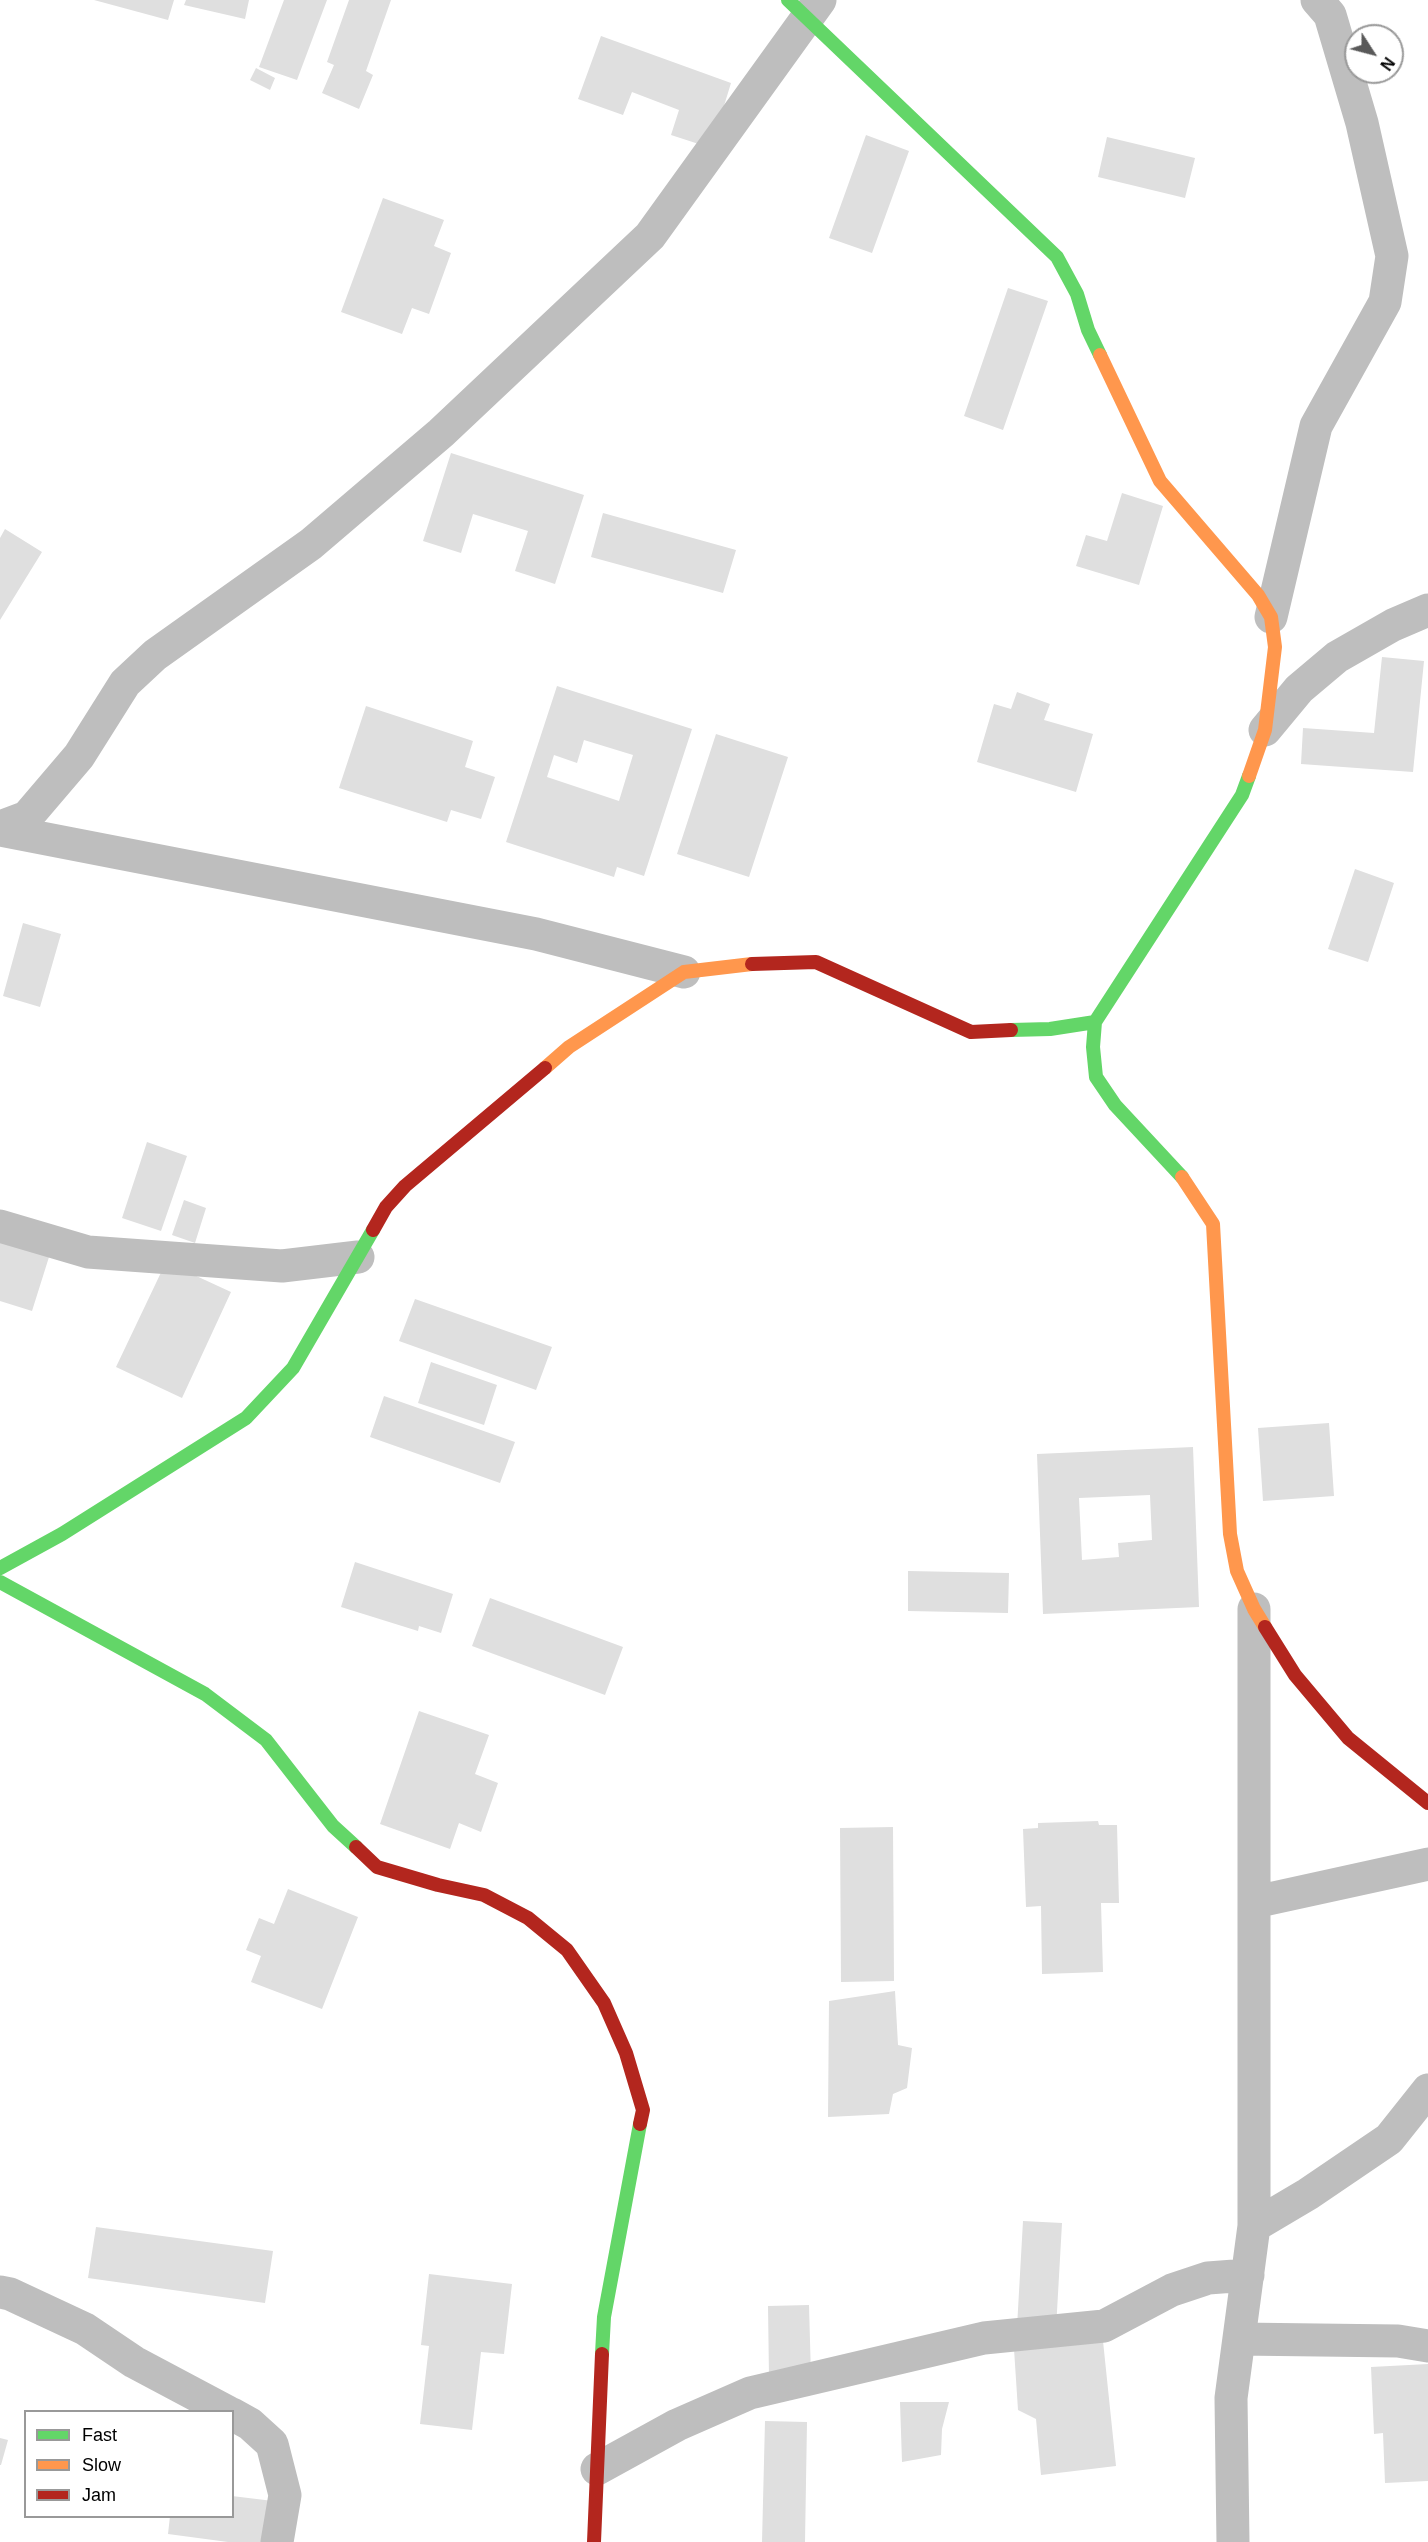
<!DOCTYPE html>
<style>
body{margin:0}
#map{position:relative;width:1428px;height:2542px;overflow:hidden;background:#fff;font-family:Helvetica,sans-serif}
canvas{display:block}
.legend{position:absolute;left:24px;top:2410px;width:210px;height:108px;box-sizing:border-box;background:#fff;border:2px solid #999;margin:0;padding:8px 10px;list-style:none;font-size:18px;color:#000}
.legend li{display:flex;align-items:center;gap:12px;height:30px}
.legend b{width:30px;border:2px solid #999}
.north{position:absolute;left:1344px;top:24px;width:60px;height:60px;box-sizing:border-box;background:#fff;border:2px solid #999;border-radius:50%;rotate:126deg;font-size:16px;font-weight:700;line-height:24px;text-align:center;color:#000}
.north::after{content:'';display:block;margin:auto;width:21px;height:27px;background:#595959;clip-path:polygon(50% 0,100% 100%,50% 72%,0 100%)}
</style>
<div id="map">
<canvas width="1428" height="2542"></canvas>
<ul class="legend">
<li><b style="height:8px;background:#63d668"></b>Fast</li>
<li><b style="height:8px;background:#ff974d"></b>Slow</li>
<li><b style="height:8px;background:#b3261e"></b>Jam</li>
</ul>
<div class="north">N</div>
</div>
<script>
const ctx = document.querySelector('canvas').getContext('2d');
ctx.lineJoin = 'round';
function paint(path, color) {
  ctx.fillStyle = color;
  ctx.fill(path, 'evenodd');
}
function toPath(rows) {
  const path = new Path2D();
  for (const r of rows) {
    path.moveTo(r[0], r[1]);
    for (let i = 2; i < r.length; i += 2) path.lineTo(r[i], r[i + 1]);
  }
  return path;
}
function stroke(path, color, width, dash) {
  ctx.strokeStyle = color;
  ctx.lineWidth = width;
  ctx.lineCap = dash ? 'butt' : 'round';
  ctx.setLineDash(dash || []);
  ctx.stroke(path);
}
paint(toPath([
 [94,0,174,0,168,20],
 [186,0,249,0,245,19,184,5],
 [284,0,327,0,297,80,259,67],
 [349,0,391,0,366,71,373,75,359,109,322,93,334,65,327,62],
 [601,36,731,83,711,148,671,135,679,110,632,92,623,115,578,99],
 [256,68,275,78,270,90,250,80],
 [866,135,909,151,872,253,829,238],
 [1107,137,1195,158,1185,198,1098,177],
 [383,198,444,220,434,246,451,253,429,314,412,308,402,334,341,312],
 [1008,288,1048,301,1003,430,964,416],
 [451,453,584,495,555,584,515,571,528,531,473,514,461,553,423,541],
 [1122,493,1163,506,1139,585,1076,566,1086,535,1107,541],
 [603,513,736,550,723,593,591,557],
 [5,529,42,552,0,620,0,538],
 [1382,657,1424,661,1413,772,1301,764,1303,728,1374,733],
 [557,686,692,729,644,876,617,867,614,877,506,842],
 [584,740,633,755,619,801,547,777,554,755,577,763],
 [1017,692,1050,704,1044,720,1093,734,1076,792,977,762,994,704,1011,709],
 [366,706,473,741,465,767,495,777,481,819,451,810,447,822,339,788],
 [716,734,788,757,749,877,677,854],
 [1355,869,1394,883,1368,962,1328,949],
 [23,923,61,934,40,1007,3,996],
 [147,1142,187,1156,161,1231,122,1218],
 [184,1200,206,1208,195,1243,172,1235],
 [0,1241,49,1257,32,1311,0,1301],
 [166,1262,231,1292,182,1398,116,1367],
 [415,1299,552,1347,536,1390,399,1341],
 [431,1362,497,1385,484,1425,418,1403],
 [384,1396,515,1442,500,1483,370,1437],
 [1329,1423,1334,1496,1263,1501,1258,1428],
 [1193,1447,1199,1607,1043,1614,1037,1454],
 [1150,1495,1152,1540,1118,1543,1119,1557,1082,1560,1079,1498],
 [355,1562,453,1594,441,1633,419,1626,418,1631,341,1607],
 [908,1571,1009,1573,1008,1613,908,1611],
 [490,1598,623,1647,605,1695,472,1646],
 [419,1711,489,1735,475,1774,498,1783,481,1832,459,1823,450,1849,380,1824],
 [1098,1821,1099,1825,1117,1825,1119,1903,1101,1903,1103,1972,1042,1974,1041,1906,1026,1907,1023,1829,1038,1828,1038,1823],
 [893,1827,894,1981,841,1982,840,1828],
 [288,1889,358,1917,322,2009,251,1982,261,1956,246,1950,259,1918,274,1924],
 [895,1991,898,2045,912,2048,907,2088,893,2094,889,2114,828,2117,829,2001],
 [1023,2221,1062,2223,1056,2329,1017,2327],
 [96,2227,273,2251,265,2303,88,2278],
 [429,2274,512,2284,504,2354,481,2352,472,2430,420,2424,429,2346,421,2345],
 [809,2305,811,2377,769,2378,768,2306],
 [1103,2341,1116,2466,1041,2475,1036,2419,1018,2410,1014,2349],
 [1428,2364,1428,2481,1385,2483,1383,2433,1374,2434,1371,2367],
 [900,2402,949,2402,942,2429,941,2455,902,2462],
 [765,2421,807,2422,805,2542,762,2542],
 [0,2438,8,2440,1,2465,0,2465],
 [232,2496,273,2501,268,2542,228,2542,168,2534,170,2516,232,2516]
]), '#dfdfdf');
stroke(toPath([
 [1271,617,1316,426,1385,302,1392,256,1362,123,1330,15,1317,0],
 [1265,730,1299,689,1337,657,1393,625,1428,610],
 [0,827,27,817,79,756,125,683,155,655,311,544,441,433,650,236,820,0],
 [0,830,536,934,684,972],
 [0,1226,88,1252,282,1266,358,1257],
 [1255,1902,1428,1864],
 [1254,2226,1308,2194,1389,2139,1428,2090],
 [0,2292,10,2294,85,2329,134,2362,228,2412],
 [1239,2339,1398,2341,1428,2346],
 [232,2414,250,2424,272,2444,285,2495,277,2542],
 [597,2469,677,2425,750,2393,984,2338,1104,2326,1172,2290,1208,2278,1248,2275],
 [1233,2542,1231,2398,1254,2226,1254,1609]
]), '#bebebe', 33);
stroke(toPath([
 [788,0,1057,257,1077,294,1088,330,1100,355],
 [1011,1030,1050,1029,1095,1022],
 [1182,1177,1115,1105,1096,1077,1093,1047,1095,1022,1242,795,1249,776],
 [0,1568,62,1534,246,1418,293,1368,373,1230],
 [0,1582,205,1694,266,1740,333,1826,356,1847],
 [602,2354,604,2317,640,2124]
]), '#63d668', 14);
stroke(toPath([
 [1100,355,1160,481,1258,595,1271,617,1275,647,1265,730,1249,776],
 [545,1068,569,1047,684,972,752,964],
 [1182,1177,1213,1224,1230,1534,1237,1571,1254,1609,1265,1627]
]), '#ff974d', 14);
stroke(toPath([
 [752,964,816,962,971,1032,1011,1030],
 [373,1230,386,1207,405,1186,545,1068],
 [1265,1627,1295,1675,1348,1738,1428,1803],
 [356,1847,377,1867,438,1885,484,1895,528,1918,567,1950,604,2003,626,2053,643,2110,640,2124],
 [594,2542,602,2354]
]), '#b3261e', 14);
</script>
